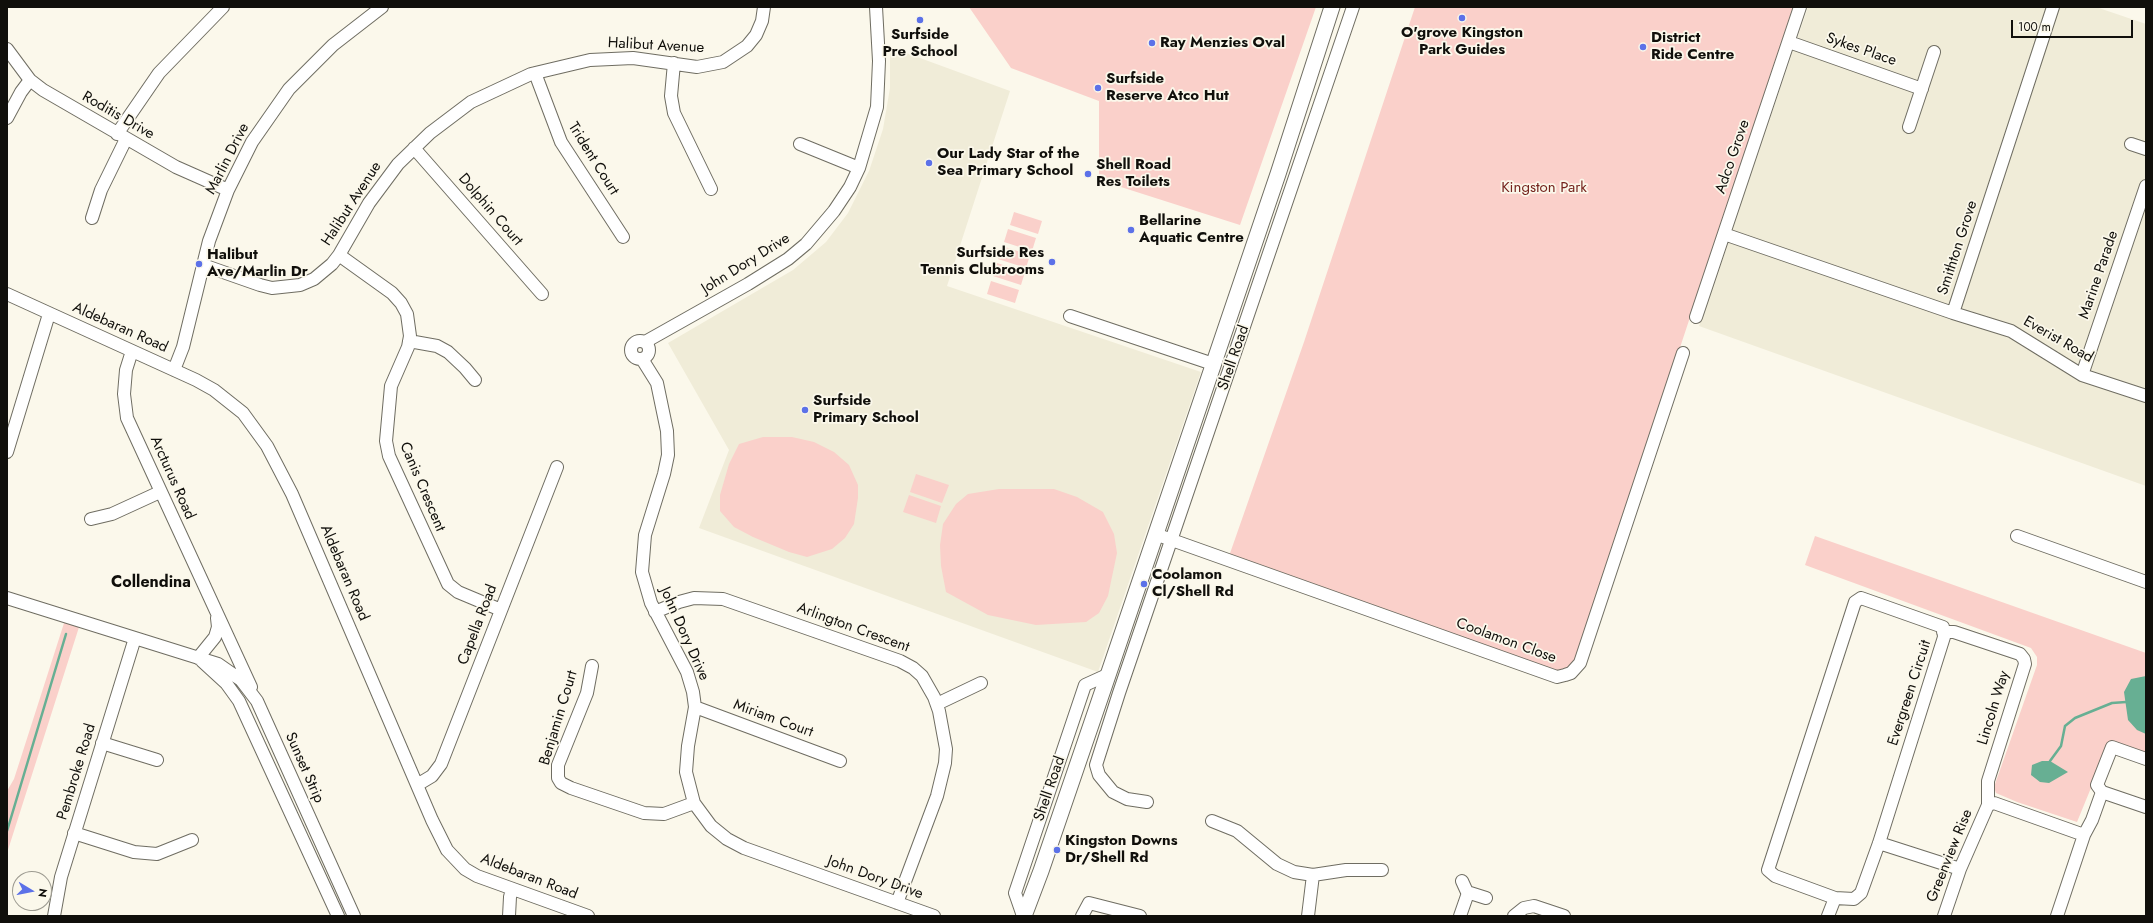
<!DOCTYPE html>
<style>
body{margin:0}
#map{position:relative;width:2153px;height:923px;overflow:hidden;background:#fbf8eb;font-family:Jost,sans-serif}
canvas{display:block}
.frame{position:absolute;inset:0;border:8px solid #100f0b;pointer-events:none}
.north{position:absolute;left:12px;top:871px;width:40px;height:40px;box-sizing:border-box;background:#fbf8eb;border:1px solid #9d9b91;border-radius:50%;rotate:100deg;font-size:11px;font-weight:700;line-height:16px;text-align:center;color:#100f0b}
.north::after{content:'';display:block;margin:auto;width:14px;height:18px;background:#5c71e8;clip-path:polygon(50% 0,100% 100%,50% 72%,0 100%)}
.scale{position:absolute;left:2011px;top:20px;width:122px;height:18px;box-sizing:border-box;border:2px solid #100f0b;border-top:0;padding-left:5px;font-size:12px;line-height:14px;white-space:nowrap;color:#100f0b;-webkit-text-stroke:3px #fbf8eb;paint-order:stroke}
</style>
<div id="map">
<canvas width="2153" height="923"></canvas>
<div class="frame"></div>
<div class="north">N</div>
<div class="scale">100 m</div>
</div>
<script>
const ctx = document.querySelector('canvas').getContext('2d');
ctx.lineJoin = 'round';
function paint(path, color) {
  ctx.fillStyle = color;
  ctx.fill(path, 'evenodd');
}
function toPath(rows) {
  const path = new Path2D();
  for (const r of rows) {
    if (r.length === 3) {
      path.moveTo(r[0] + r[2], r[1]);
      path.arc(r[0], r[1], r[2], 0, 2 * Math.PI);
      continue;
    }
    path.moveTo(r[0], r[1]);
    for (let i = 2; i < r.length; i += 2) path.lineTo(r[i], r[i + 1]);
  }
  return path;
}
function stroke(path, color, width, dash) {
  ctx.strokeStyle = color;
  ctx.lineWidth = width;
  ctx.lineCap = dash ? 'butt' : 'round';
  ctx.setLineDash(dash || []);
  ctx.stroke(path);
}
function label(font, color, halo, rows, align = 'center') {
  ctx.font = font + ' Jost,sans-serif';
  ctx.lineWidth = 3.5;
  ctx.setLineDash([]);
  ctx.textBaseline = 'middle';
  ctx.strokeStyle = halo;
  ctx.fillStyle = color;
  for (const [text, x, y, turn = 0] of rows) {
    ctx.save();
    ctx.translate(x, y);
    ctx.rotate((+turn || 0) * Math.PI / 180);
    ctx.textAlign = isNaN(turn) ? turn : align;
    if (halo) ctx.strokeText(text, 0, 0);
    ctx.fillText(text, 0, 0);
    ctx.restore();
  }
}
paint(toPath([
 [1808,7,2096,7,2146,24,2146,486,1699,326],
 [890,47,1010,91,947,286,1201,372,1098,672,699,528,729,450,668,343,793,270,826,242,848,213,869,171,883,129,890,88]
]), '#f0ecd8');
paint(toPath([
 [969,7,1316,7,1240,225,1099,180,1099,101,1011,68],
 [1415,7,1793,7,1643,459,1580,663,1557,677,1228,559,1304,342],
 [1014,212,1042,221,1038,234,1010,225],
 [1008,229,1036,238,1032,251,1004,242],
 [1002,246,1030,255,1026,268,998,259],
 [997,263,1025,272,1021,285,993,276],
 [991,281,1019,290,1015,303,987,294],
 [763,437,792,437,814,442,834,452,849,465,858,485,858,498,854,524,845,538,832,549,807,557,789,552,753,537,734,527,720,511,720,495,729,464,739,444],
 [916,474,949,485,942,503,910,492],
 [999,489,1054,489,1077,497,1103,512,1114,534,1117,553,1108,596,1099,613,1086,622,1036,625,988,615,946,592,941,566,940,545,943,524,956,504,968,494],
 [909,495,941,506,936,523,903,512],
 [1815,536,2146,653,2146,758,2109,744,2077,822,2017,802,1996,793,1994,787,2037,665,2037,657,2031,648,1805,565],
 [65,620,80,624,7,853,7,791,14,779]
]), '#fad0ca');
paint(toPath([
 [2146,676,2146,734,2137,730,2128,720,2124,692,2131,679],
 [2042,761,2050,761,2068,772,2049,783,2040,782,2031,775,2032,765]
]), '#67af93');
stroke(toPath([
 [2050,761,2061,746,2065,726,2075,718,2112,703,2126,702],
 [7,831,66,634]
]), '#67af93', 2.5);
const minor = toPath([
 [1789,42,1922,89],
 [7,49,30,80,43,90,176,167,228,190],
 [674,63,671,96,674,113,711,189],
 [535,73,561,142,623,237],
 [7,118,21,92,30,80],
 [1909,127,1934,52],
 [117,134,159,73,223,7],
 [800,144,859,168],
 [2131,144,2146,149],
 [414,148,542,294],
 [92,218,101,190,126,139],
 [1724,234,1953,313,2011,331,2082,375,2146,396],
 [339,255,392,293,401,303,407,314,410,336,408,347,391,386,386,441,389,456,448,584,458,592,501,610],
 [203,265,260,285,272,288,300,285,314,279,332,264,339,255,369,203,398,164,430,133,471,102,531,74,590,60,633,58,697,67,723,62,747,46,756,35,762,21,764,7],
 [7,294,196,380,214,390,243,413,267,446,292,494,432,820,447,850,465,869,477,876,588,916],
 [1953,313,2053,7],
 [1070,316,1213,364],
 [1696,317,1800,7],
 [640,350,9],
 [409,341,437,346,448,352,465,368,475,380],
 [645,342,748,284,788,259,806,244,834,211,850,187,859,168,877,107,879,61,876,7],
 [132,351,126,370,124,394,127,418,251,687],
 [642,359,657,383,667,431,668,455,664,474,645,535,642,572,651,603,687,672,693,692,695,707,688,746,686,772,694,803,711,826,727,839,744,848,934,916],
 [174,370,183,347,209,241,228,190,252,142,289,89,333,45,382,7],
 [2082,375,2146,186],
 [7,452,49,314],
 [91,519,112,514,160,492],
 [1155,534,1557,677,1565,675,1571,673,1580,663,1683,353],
 [2017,536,2146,582],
 [7,598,218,664,241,680,257,701,354,916],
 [1861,598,1943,627,1944,637,1879,843,1861,893,1854,899,1835,898,1775,876,1768,870,1855,602,1861,598],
 [655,612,679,602,694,598,723,599,900,661,913,668,922,676,934,697,939,711,946,749,945,763,937,796,897,903],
 [1943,632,1954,632,2020,654,2024,659,2025,664,1988,781,1988,805],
 [198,658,215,637,218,627,217,618],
 [202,661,226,683,239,701,338,916],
 [592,666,587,693,558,765,558,778,561,783,571,788,644,813,664,814,694,803],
 [937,704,981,683],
 [695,707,840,761],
 [102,743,157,760],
 [417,785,432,776,441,764,557,467],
 [2102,792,2097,785,2112,747,2146,759],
 [1147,802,1127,799,1113,792,1099,775,1096,765,1119,693,1353,7],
 [1212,821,1237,831,1277,864,1294,872,1313,875,1346,870,1382,870],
 [74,833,134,852,157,854,192,840],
 [2084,835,2092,820,2102,792,2146,807],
 [1879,843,1960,869],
 [1462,881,1467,892,1486,898],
 [54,916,61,877,135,638],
 [509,916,510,897,512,889],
 [1023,916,1015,893,1085,685,1107,675],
 [1082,916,1089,903,1140,916],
 [1308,916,1313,875],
 [1460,916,1468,893],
 [1514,916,1524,908,1534,906,1564,916],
 [1828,916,1835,898],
 [1944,916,1960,869,1988,805,1994,803,2084,835,2057,916]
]);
const major = toPath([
 [1024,916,1041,871,1104,687,1278,174,1332,7]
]);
stroke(minor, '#6f6d62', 14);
stroke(major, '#6f6d62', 17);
stroke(minor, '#fff', 12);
stroke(major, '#fff', 15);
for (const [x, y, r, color] of [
 [1462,18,4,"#5c71e8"],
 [920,20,4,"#5c71e8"],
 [1152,43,4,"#5c71e8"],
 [1643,47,4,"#5c71e8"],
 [1098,88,4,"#5c71e8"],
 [929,163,4,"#5c71e8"],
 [1088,174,4,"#5c71e8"],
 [1131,230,4,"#5c71e8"],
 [1052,262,4,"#5c71e8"],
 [199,264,4,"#5c71e8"],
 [805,410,4,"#5c71e8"],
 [1144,584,4,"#5c71e8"],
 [1057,850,4,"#5c71e8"]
]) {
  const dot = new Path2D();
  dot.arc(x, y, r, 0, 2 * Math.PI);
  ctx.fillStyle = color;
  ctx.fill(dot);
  stroke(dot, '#fbf8eb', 1.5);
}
label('bold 15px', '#100f0b', '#fbf8eb', [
 ["O'grove Kingston",1462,33,"center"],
 ["Park Guides",1462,50,"center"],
 ["Surfside",920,35,"center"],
 ["Pre School",920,52,"center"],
 ["District",1651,38],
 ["Ride Centre",1651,55],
 ["Ray Menzies Oval",1160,43],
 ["Surfside",1106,79],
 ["Reserve Atco Hut",1106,96],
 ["Our Lady Star of the",937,154],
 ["Sea Primary School",937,171],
 ["Shell Road",1096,165],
 ["Res Toilets",1096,182],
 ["Bellarine",1139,221],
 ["Aquatic Centre",1139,238],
 ["Surfside Res",1044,253,"right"],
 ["Tennis Clubrooms",1044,270,"right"],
 ["Halibut",207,255],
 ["Ave/Marlin Dr",207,272],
 ["Surfside",813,401],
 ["Primary School",813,418],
 ["Coolamon",1152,575],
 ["Cl/Shell Rd",1152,592],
 ["Kingston Downs",1065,841],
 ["Dr/Shell Rd",1065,858]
], 'left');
label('15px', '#100f0b', '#fbf8eb', [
 ["Halibut Avenue",656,46,3],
 ["Sykes Place",1861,50,19],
 ["Roditis Drive",118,116,30],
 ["Adco Grove",1733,157,-71],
 ["Marlin Drive",228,159,-63],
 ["Trident Court",593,159,58],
 ["Halibut Avenue",352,204,-57],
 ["Dolphin Court",490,210,49],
 ["Smithton Grove",1958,248,-72],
 ["John Dory Drive",746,264,-32],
 ["Marine Parade",2099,275,-71],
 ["Aldebaran Road",120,328,24],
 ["Everist Road",2058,340,30],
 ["Shell Road",1234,358,-71],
 ["Arcturus Road",172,478,66],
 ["Canis Crescent",422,487,67],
 ["Aldebaran Road",344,573,67],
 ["Capella Road",478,625,-69],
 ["Arlington Crescent",853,628,20],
 ["John Dory Drive",684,634,66],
 ["Coolamon Close",1506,641,20],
 ["Evergreen Circuit",1910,693,-72],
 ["Lincoln Way",1994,708,-73],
 ["Benjamin Court",559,718,-73],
 ["Miriam Court",773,719,20],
 ["Sunset Strip",304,768,66],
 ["Pembroke Road",77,772,-73],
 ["Shell Road",1050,789,-71],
 ["Greenview Rise",1950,856,-68],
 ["Aldebaran Road",529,877,21],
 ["John Dory Drive",875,878,20]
]);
label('15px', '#75241e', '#fbf8eb', [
 ["Kingston Park",1544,188]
]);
label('bold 16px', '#100f0b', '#fbf8eb', [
 ["Collendina",151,583]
]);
</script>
